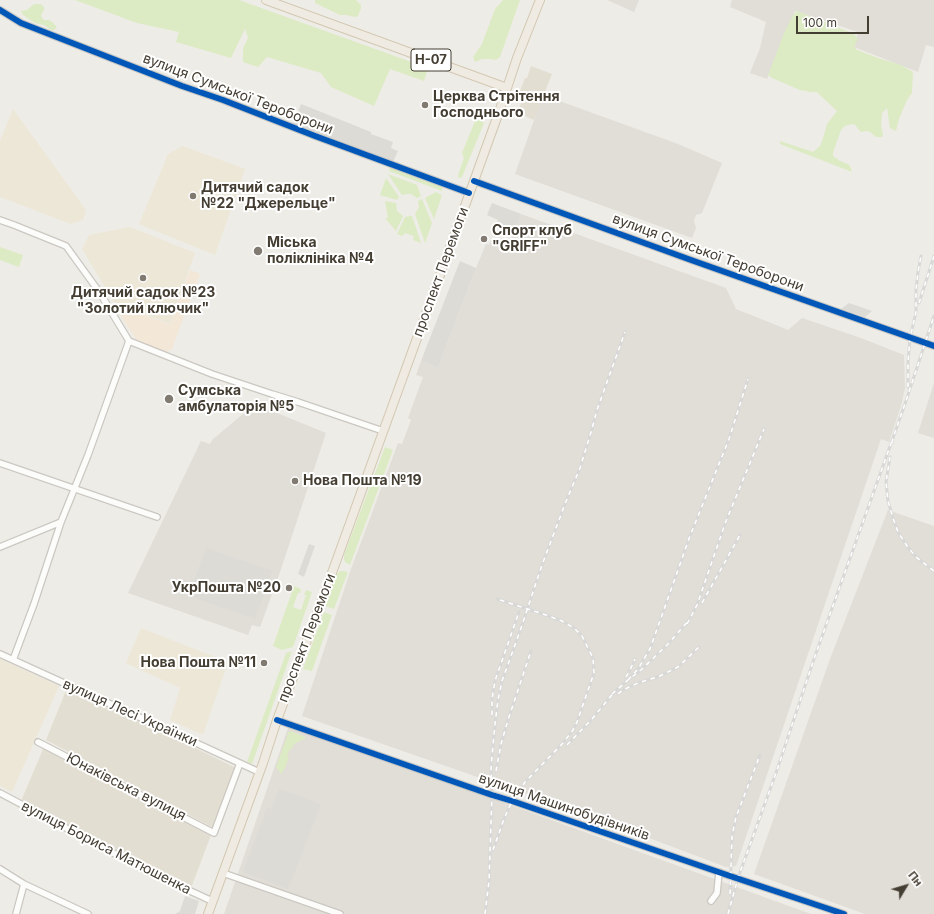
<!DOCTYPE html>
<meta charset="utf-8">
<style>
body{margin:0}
#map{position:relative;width:934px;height:914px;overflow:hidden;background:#eeece6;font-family:Inter,sans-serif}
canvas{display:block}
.north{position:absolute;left:886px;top:866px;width:40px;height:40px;-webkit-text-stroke:3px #fff;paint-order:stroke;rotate:52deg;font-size:11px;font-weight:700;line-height:16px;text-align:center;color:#443d32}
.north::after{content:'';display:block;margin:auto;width:14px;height:18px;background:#443d32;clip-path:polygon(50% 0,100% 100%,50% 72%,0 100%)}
.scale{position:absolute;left:796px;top:16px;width:73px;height:18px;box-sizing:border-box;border:2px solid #443d32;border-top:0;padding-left:5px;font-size:12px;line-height:14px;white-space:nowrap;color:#443d32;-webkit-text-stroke:3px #fff;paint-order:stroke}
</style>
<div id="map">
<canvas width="934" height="914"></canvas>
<div class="north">Пн</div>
<div class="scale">100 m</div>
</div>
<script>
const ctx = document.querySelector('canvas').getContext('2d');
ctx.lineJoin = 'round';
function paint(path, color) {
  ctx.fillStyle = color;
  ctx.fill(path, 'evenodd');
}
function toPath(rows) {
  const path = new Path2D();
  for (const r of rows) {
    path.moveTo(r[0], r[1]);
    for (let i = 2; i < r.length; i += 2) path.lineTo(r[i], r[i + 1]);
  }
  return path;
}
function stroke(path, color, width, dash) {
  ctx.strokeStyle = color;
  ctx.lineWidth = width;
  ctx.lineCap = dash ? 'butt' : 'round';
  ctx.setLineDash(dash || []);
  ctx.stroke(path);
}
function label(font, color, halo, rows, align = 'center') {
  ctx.font = font + ' Inter,sans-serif';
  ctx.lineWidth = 4;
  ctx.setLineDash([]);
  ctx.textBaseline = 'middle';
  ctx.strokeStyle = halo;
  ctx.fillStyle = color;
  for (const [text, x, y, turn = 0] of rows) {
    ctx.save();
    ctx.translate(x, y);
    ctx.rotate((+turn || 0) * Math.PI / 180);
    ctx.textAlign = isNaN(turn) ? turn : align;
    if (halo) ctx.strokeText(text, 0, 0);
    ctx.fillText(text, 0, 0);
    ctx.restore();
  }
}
paint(toPath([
 [531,66,552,74,534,120,518,113,524,93,520,91,525,78,527,78],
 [67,688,134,718,236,768,214,828,46,740],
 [44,747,211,835,191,888,152,871,21,801]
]), '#e3ded2');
paint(toPath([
 [190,270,200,274,171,351,168,350,168,353,138,342,117,310,120,305,170,325]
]), '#f3e7d7');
paint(toPath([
 [607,0,639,0,634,12],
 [732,0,934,0,934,47,926,45,918,72,854,47,858,32,795,11,767,79,750,73,760,48,766,22,730,7],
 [543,95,678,144,722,163,702,213,696,215,694,221,696,228,692,238,515,174],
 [521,214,726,288,736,309,781,327,788,330,802,318,861,338,904,355,905,388,901,406,889,442,881,439,736,866,726,867,604,821,302,716,351,569,398,443,402,444,411,420,408,418,423,377,416,375,421,361,438,368,476,268,486,244,489,245,491,241,508,248],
 [934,383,934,438,918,433],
 [255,404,326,433,279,575,260,627,252,625,248,635,128,593,201,441,210,444,213,439],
 [888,510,934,526,934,914,865,914,754,874,830,659],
 [289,725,811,914,224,914]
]), '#e1ddd7');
paint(toPath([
 [13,109,86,210,83,220,71,224,0,197,0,141],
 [183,146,245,169,215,255,139,224,168,154],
 [130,227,195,253,170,324,114,302,82,249,89,235],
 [141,628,228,662,203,735,170,720,180,688,126,663],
 [0,659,59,686,12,792,0,786]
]), '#ede7d7');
paint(toPath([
 [75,0,239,0,428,68,424,81,390,69,374,106,331,87,321,73,267,57,258,67,243,62,243,48,248,38,245,29,231,58,176,42,179,32,137,23],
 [315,0,356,0,361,5,361,8,358,16,355,17,346,15,340,15,315,3],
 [503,0,520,0,500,57,496,60,491,59,482,59,475,62,473,57,482,44,495,9],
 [34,4,40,4,42,5,44,7,44,10,41,15,42,18,44,20,49,20,52,22,57,27,54,30,51,30,44,25,35,23,23,15,21,11,27,10],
 [797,11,854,34,858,39,855,45,855,48,857,50,878,58,901,65,913,72,912,93,907,100,899,119,896,131,890,128,887,108,882,113,881,126,883,135,882,137,876,137,870,132,867,131,861,132,855,125,852,124,845,126,841,130,833,153,833,156,840,161,848,164,850,166,852,172,780,144,780,141,813,152,820,146,823,138,827,124,837,111,823,98,817,92,811,92,800,90,772,78,768,75,784,33,793,15],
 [479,120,482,121,484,123,462,177,459,178,458,175,464,158,462,153,475,121],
 [390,167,443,187,442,191,389,171],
 [388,174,417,185,421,196,417,198,411,194,407,194,402,195],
 [386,178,399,197,397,200,380,195],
 [436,192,442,195,434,219,425,198],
 [422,199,432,223,425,243,415,214,419,207,418,201],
 [385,201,396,203,397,211,403,216,396,231,385,218,388,218],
 [410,216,412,216,421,243,413,240,414,236,405,233,402,236,397,234,405,217],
 [0,247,23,255,19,267,0,260],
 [385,447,393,450,350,565,345,562,344,559,344,555],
 [340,571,344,571,348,572,334,609,325,606,337,574],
 [294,586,301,589,300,593,298,593,293,607,301,610,306,595,304,595,306,590,312,592,293,647,282,650,273,646],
 [324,612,332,615,312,671,303,669],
 [292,651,252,764,247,762,286,653],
 [289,731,290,731,306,737,304,739,294,744,292,749,290,749,287,756,289,757,284,770,281,774,276,767]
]), '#dcebc3');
paint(toPath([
 [301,104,371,132,371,134,393,142,391,148,398,151,393,162,293,123],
 [492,203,521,214,515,231,496,224,498,220,487,215],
 [460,261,476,268,438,368,421,361],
 [849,303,872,311,865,317,841,309],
 [309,544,315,546,304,577,298,574],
 [206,548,272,571,255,619,189,596],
 [279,789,321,804,288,889,243,872,267,808,272,809],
 [185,896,199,901,195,914,175,914,180,911]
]), '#dddbd6');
const street = toPath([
 [0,10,21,23,182,86,223,100,315,136,469,193],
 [474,181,691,260,934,346],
 [0,220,14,225,66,246,100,293,129,341,88,455,61,522,0,547],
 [129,341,212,374,272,394,298,402,383,431],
 [0,463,157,517],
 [0,654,66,684,157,725,259,772],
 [13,660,34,604,61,522],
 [277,720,492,795,512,801,730,876,844,914],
 [38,742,214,833,240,763],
 [0,793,147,871,212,901],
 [0,869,24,884,88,914],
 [223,873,340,914],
 [711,901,717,893,719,872],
 [16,914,24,884]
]);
const primary = toPath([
 [266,0,507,88],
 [208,914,263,763,277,720,325,592,499,112,517,58,540,0]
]);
stroke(street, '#cbc8c2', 8);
stroke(primary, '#d2c8b2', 10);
stroke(street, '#fcfcfb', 5.5);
stroke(primary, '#f0ebe2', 8);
const rail = toPath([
 [919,303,934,256],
 [908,387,908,362,910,338,916,312,916,290,918,272,921,256],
 [892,443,893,438,906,401,934,316],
 [890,457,886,482,888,501,893,518,898,532,907,546,916,557,934,571],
 [702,603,740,535],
 [687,624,697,605,726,521,764,429],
 [626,677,630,670,635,659],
 [628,680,638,669,650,649,690,536,729,439,748,379],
 [612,694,628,680,641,670,667,645,690,619],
 [618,694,623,690,638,683,660,676,678,667,699,647],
 [492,715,492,699,495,681,519,612],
 [567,745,592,719,615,691],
 [496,771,501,744,508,720,531,651],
 [493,850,504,819,512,801,517,794,525,782,563,743,573,730,577,722,594,673,593,658,582,636,574,628,562,621,546,615,497,599],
 [730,894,732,836,736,817,760,755],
 [485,914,489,881,492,795,491,767,495,724,498,700,502,681,520,631,542,565,565,504,580,468,592,429,597,410,625,332],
 [728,914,738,878,777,770,815,656,893,438]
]);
stroke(rail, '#d8d8d7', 3);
stroke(rail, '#fff', 1.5, [4.5]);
stroke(toPath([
 [0,10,21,23,182,86,223,100,315,136,469,193],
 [474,181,691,260,934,346],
 [277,720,492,795,512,801,730,876,844,914]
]), '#0057b8', 6);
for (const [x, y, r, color] of [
 [425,105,4,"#807a71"],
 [193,196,4,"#807a71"],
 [484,239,4,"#807a71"],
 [258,251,5,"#807a71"],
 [143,278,4,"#807a71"],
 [169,399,5,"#807a71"],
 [295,481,4,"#807a71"],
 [289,588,4,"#807a71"],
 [264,663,4,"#807a71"]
]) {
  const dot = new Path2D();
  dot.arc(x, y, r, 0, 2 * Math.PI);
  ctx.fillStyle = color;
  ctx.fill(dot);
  stroke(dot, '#fff', 1.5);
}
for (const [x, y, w] of [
 [431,60,40]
]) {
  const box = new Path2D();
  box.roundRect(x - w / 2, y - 11, w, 22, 3);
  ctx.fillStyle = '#fff';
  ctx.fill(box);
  stroke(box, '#443d32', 1);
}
label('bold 13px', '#443d32', null, [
 ["Н-07",431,60]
]);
label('14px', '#443d32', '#fff', [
 ["вулиця Сумської Тероборони",238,94,21],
 ["вулиця Сумської Тероборони",708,253,20],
 ["проспект Перемоги",441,272,-70],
 ["проспект Перемоги",307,638,-69],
 ["вулиця Лесі Українки",130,713,24],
 ["Юнаківська вулиця",126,787,27],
 ["вулиця Машинобудівників",564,807,19],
 ["вулиця Бориса Матюшенка",106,848,27]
]);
label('bold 14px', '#443d32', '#fff', [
 ["Церква Стрітення",433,97],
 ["Господнього",433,113],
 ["Дитячий садок",201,188],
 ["№22 \"Джерельце\"",201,204],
 ["Спорт клуб",492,231],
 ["\"GRIFF\"",492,247],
 ["Міська",267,243],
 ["поліклініка №4",267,259],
 ["Дитячий садок №23",143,293,"center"],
 ["\"Золотий ключик\"",143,309,"center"],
 ["Сумська",178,391],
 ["амбулаторія №5",178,407],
 ["Нова Пошта №19",303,481],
 ["УкрПошта №20",281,588,"right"],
 ["Нова Пошта №11",256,663,"right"]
], 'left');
</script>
